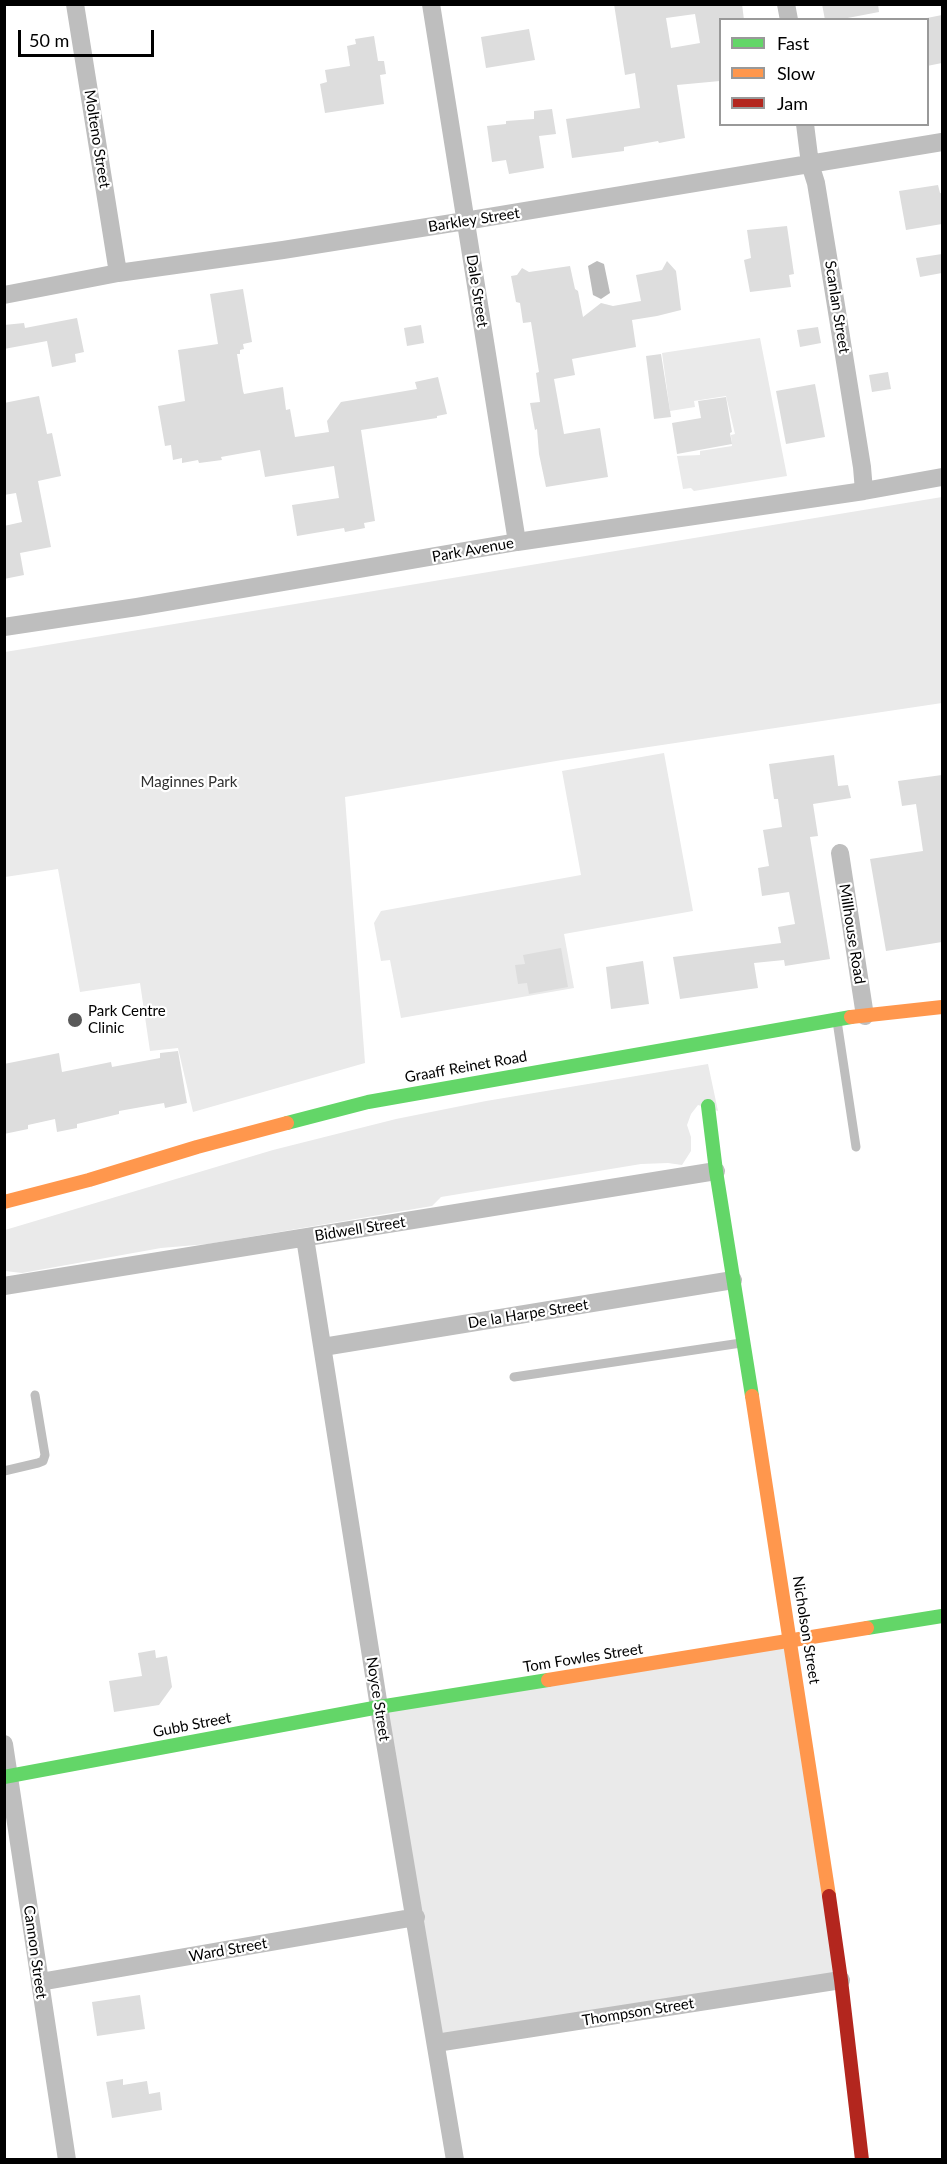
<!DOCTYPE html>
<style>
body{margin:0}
#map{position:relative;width:947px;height:2164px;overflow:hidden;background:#fff;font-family:Lato,sans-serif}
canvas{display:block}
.frame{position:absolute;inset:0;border:6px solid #000;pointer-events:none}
.legend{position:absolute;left:719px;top:18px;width:210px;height:108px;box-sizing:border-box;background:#fff;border:2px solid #999;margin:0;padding:8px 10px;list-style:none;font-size:18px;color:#000}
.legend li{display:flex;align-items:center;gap:12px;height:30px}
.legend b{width:30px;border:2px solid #999}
.scale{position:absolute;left:18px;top:30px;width:136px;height:27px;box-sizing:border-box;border:3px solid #000;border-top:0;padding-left:8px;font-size:18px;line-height:21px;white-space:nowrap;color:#000;-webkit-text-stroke:4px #fff;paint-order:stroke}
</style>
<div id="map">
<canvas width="947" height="2164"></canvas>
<div class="frame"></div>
<ul class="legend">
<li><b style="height:8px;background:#63d668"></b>Fast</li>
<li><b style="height:8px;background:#ff974d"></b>Slow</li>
<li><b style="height:8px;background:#b3261e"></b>Jam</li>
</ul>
<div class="scale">50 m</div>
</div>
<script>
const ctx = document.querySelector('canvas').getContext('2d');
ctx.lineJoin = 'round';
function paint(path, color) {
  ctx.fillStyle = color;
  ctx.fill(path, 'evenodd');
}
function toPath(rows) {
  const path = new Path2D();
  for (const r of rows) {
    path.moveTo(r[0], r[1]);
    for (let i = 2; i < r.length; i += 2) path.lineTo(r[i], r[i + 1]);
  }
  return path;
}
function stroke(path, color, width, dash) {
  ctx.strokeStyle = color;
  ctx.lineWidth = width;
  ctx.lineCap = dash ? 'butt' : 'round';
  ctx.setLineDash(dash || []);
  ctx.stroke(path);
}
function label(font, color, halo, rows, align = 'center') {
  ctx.font = font + ' Lato,sans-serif';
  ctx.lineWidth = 4.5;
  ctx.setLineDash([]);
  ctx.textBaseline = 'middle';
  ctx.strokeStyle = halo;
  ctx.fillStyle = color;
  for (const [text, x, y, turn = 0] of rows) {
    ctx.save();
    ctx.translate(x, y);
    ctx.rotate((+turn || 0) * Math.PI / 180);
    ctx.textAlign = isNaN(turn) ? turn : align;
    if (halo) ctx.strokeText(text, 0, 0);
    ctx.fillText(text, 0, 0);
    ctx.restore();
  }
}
paint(toPath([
 [760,338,787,476,694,491,691,488,683,489,677,456,700,455,700,451,732,446,731,435,735,434,726,396,694,401,695,407,670,411,662,353],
 [942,497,942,703,562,760,345,797,365,1063,193,1112,178,1048,150,1051,140,983,80,992,58,869,5,877,5,652],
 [664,753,693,911,564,934,574,988,401,1018,390,960,381,961,374,923,381,911,581,875,562,771],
 [708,1064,718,1111,698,1105,691,1114,687,1125,691,1137,691,1151,682,1165,668,1163,641,1164,441,1197,432,1206,208,1244,161,1248,22,1273,5,1271,5,1230,273,1150,396,1119,486,1101],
 [791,1641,841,1980,436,2043,379,1707]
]), '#eaeaea');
paint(toPath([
 [597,261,604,264,610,293,601,299,593,295,588,266]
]), '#bcbcbc');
paint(toPath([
 [614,4,742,4,744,20,720,20,720,81,677,85,685,138,659,143,658,141,624,147,624,151,572,158,566,119,640,108,635,73,625,75],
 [695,14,700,43,671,48,666,18],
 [822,4,878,4,879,12,837,20,825,20],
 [942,15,942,63,927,66,927,18],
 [529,29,535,60,486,68,481,37],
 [374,36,378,61,384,61,386,74,380,75,384,104,325,113,320,84,327,82,325,70,350,66,347,46,356,44,355,39],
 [552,109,556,134,539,136,544,168,509,174,506,160,492,162,487,126,506,124,506,121,534,119,534,111],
 [938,185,940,193,942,193,942,224,906,230,899,191],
 [787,226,794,274,789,275,791,287,750,292,744,260,751,258,747,230],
 [942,254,942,273,920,277,916,258],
 [667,261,676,271,681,310,657,316,632,320,636,347,572,359,575,375,554,379,564,434,600,428,608,477,546,487,539,454,537,429,535,430,530,403,540,402,536,373,539,372,531,322,523,323,520,303,516,302,511,276,517,275,522,268,529,272,570,266,575,289,578,291,583,317,601,303,613,306,641,301,636,275,662,270],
 [243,289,252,342,243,344,244,349,240,350,240,354,237,354,243,391,244,394,283,387,286,410,290,409,295,437,329,432,327,421,341,402,417,389,415,382,438,377,447,414,437,416,437,418,361,430,375,521,364,523,365,528,345,532,344,528,297,536,292,505,339,498,334,466,265,477,260,450,221,457,222,460,199,463,198,460,182,463,182,458,173,460,171,445,165,446,158,406,185,401,178,350,218,344,210,294],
 [77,318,84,352,75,354,76,362,52,367,47,341,4,349,4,325,24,323,25,328],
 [421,325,424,343,407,346,404,328],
 [818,327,821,343,800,347,797,330],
 [661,354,671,417,654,419,646,356],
 [888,372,891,389,872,392,869,375],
 [815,384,825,437,786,444,776,391],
 [39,396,47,434,52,433,61,476,38,481,51,547,20,553,24,575,4,579,4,526,22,522,16,493,4,495,4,403],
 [726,397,732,432,730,433,732,444,677,454,672,423,701,418,698,401],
 [834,755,838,786,848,785,851,798,813,804,818,836,810,837,830,959,785,966,784,960,754,963,758,988,680,999,673,957,781,943,778,927,795,924,789,892,762,896,758,868,769,866,763,830,782,827,778,799,774,799,769,764],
 [942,775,942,942,886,951,870,859,923,851,916,804,902,806,898,781],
 [561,948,568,987,529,994,527,983,518,984,515,965,525,964,523,955],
 [643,961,649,1004,611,1009,606,967],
 [178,1051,187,1103,165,1108,164,1103,119,1111,119,1114,77,1124,77,1128,57,1132,55,1119,28,1125,28,1129,4,1134,4,1064,59,1053,62,1072,111,1062,112,1067,160,1058,160,1053],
 [155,1650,156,1658,167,1656,172,1687,159,1705,114,1712,109,1681,142,1676,138,1653],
 [140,1995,145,2029,97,2036,92,2002],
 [123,2079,123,2085,147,2081,149,2094,160,2092,162,2110,112,2118,106,2082]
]), '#ddd');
stroke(toPath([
 [837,1021,856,1147],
 [514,1377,741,1343],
 [4,1471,38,1463,43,1461,45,1455,35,1395]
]), '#bebebe', 9);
stroke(toPath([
 [75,4,118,273],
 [431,4,517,542],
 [786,4,789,20],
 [805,124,810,164,816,183,833,287,862,467,864,491],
 [4,295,118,273,283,250,465,221,942,142],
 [4,627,137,607,517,542,864,491,942,477],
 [840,853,865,1016],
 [305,1238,379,1707,455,2160],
 [4,1286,716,1171],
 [323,1347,733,1280],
 [4,1744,67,2160],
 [40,1982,416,1917],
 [436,2043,841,1980]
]), '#bebebe', 18);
stroke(toPath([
 [708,1106,716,1171,752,1396],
 [287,1123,368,1102,851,1017],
 [867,1628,942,1616],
 [4,1777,379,1707,548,1680]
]), '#63d668', 14);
stroke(toPath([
 [851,1017,942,1007],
 [4,1202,89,1180,197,1147,287,1123],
 [752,1396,829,1896],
 [548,1680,867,1628]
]), '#ff974d', 14);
stroke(toPath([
 [829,1896,841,1980,862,2160]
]), '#b3261e', 14);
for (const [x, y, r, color] of [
 [75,1020,8,"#595959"]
]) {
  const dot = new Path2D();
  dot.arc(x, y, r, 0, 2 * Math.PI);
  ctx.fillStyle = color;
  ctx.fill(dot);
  stroke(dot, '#fff', 2);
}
label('15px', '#000', '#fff', [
 ["Molteno Street",97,139,81],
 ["Barkley Street",474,220,-9],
 ["Dale Street",477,291,81],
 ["Scanlan Street",837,307,81],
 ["Park Avenue",473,550,-10],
 ["Millhouse Road",852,934,81],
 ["Graaff Reinet Road",466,1067,-10],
 ["Bidwell Street",360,1229,-9],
 ["De la Harpe Street",528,1314,-9],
 ["Nicholson Street",806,1630,81],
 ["Tom Fowles Street",583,1658,-9],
 ["Noyce Street",378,1699,81],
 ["Gubb Street",192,1725,-11],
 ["Ward Street",228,1950,-10],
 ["Cannon Street",35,1952,82],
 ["Thompson Street",638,2012,-9]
]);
label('15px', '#303030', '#fff', [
 ["Maginnes Park",189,782]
]);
label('15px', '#000', '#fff', [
 ["Park Centre",88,1011],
 ["Clinic",88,1028]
], 'left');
</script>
